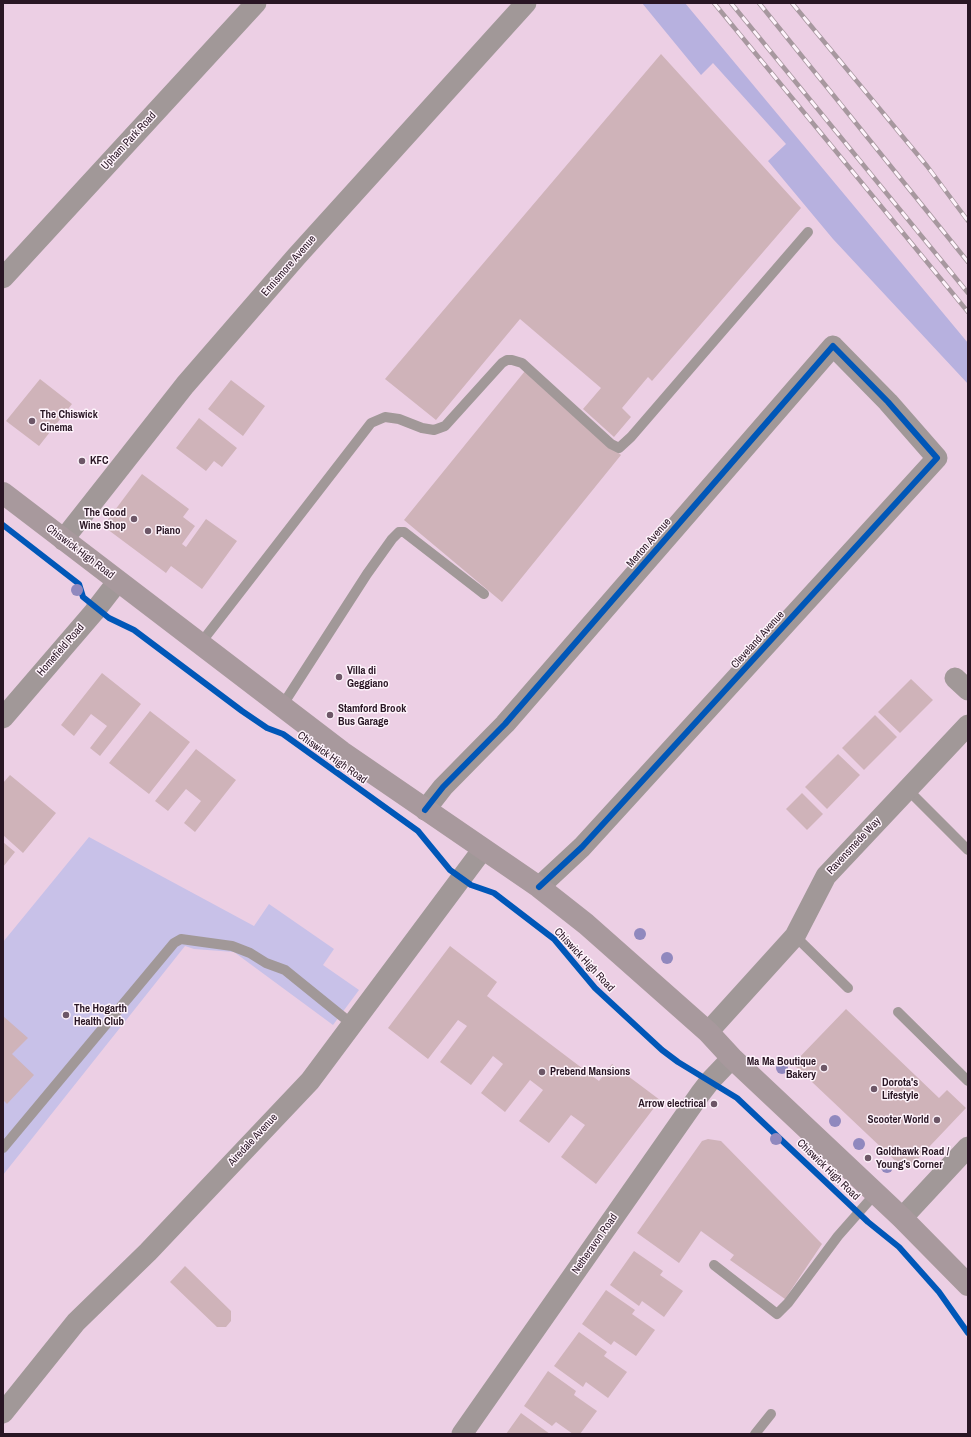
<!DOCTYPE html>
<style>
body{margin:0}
#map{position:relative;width:971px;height:1437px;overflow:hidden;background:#eccfe4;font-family:"Archivo Narrow",sans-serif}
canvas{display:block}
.frame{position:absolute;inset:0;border:4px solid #291624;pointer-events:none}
</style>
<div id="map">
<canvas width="971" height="1437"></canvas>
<div class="frame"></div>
</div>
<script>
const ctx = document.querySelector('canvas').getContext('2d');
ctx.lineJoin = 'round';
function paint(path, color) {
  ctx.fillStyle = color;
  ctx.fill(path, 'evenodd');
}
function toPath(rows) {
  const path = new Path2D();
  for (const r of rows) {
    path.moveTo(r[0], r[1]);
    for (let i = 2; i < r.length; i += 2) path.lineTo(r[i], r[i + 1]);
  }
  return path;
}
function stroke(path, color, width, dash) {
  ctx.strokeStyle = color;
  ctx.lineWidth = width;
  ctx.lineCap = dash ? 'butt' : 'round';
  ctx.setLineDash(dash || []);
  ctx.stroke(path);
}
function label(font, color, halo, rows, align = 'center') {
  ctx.font = font + ' "Archivo Narrow",sans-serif';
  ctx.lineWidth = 3;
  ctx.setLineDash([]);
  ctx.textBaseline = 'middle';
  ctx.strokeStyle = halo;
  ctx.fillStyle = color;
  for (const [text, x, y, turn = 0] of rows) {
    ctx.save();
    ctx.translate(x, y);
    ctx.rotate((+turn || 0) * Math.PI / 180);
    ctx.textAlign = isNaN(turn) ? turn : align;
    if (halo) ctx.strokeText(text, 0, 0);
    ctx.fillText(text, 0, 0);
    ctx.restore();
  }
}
paint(toPath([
 [89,837,254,926,269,904,334,949,323,965,359,990,333,1025,234,952,194,949,185,946,3,1175,3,942]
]), '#c8c1e8');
paint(toPath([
 [642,3,685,3,968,343,968,384,833,239,768,161,786,144,713,63,701,75]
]), '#b7b1df');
paint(toPath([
 [661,54,801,208,652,381,648,377,622,408,631,417,614,437,583,409,601,388,520,319,436,420,385,379],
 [525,371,621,455,502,602,404,520],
 [40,379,72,404,39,446,6,421],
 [231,380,265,406,243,436,208,409],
 [199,418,237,448,222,467,214,461,206,471,176,448],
 [142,474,189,509,183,517,195,526,182,544,186,547,206,519,237,541,202,589,171,566,166,573,103,526],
 [102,673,141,704,100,756,90,748,107,726,91,714,74,736,61,725],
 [911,679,933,700,900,733,878,712],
 [150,711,190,742,149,794,109,763],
 [875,715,897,737,864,770,842,748],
 [196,749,236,780,195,832,184,823,201,801,186,789,168,811,155,801],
 [838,754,860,775,827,809,805,787],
 [10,775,56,813,23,853,3,835,3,783],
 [802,793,823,814,807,830,786,809],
 [3,842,15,852,3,867],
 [450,946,497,982,487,996,599,1081,612,1064,660,1100,596,1184,561,1157,585,1125,571,1115,549,1143,519,1121,543,1090,530,1080,505,1112,481,1093,503,1064,493,1056,471,1085,440,1062,467,1026,458,1020,428,1059,388,1028],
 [846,1009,939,1098,947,1090,966,1108,911,1166,904,1169,793,1064],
 [3,1016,28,1038,12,1054,34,1075,7,1104,3,1100],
 [708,1139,721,1141,822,1244,785,1299,730,1260,734,1255,701,1231,679,1263,637,1233,702,1141],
 [634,1251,663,1271,660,1275,683,1291,664,1317,642,1301,639,1306,610,1285],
 [185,1266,231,1311,231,1321,226,1327,217,1327,170,1282],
 [606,1290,635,1310,632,1314,655,1330,636,1356,614,1341,611,1345,582,1324],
 [579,1332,607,1352,604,1356,627,1372,608,1398,586,1382,583,1387,554,1366],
 [548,1371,576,1391,574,1395,597,1411,580,1434,573,1434,556,1422,552,1426,524,1406],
 [521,1413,550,1434,506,1434]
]), '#cfb3b9');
stroke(toPath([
 [200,644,371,423,385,417,399,419,422,428,434,430,445,426,502,363,507,360,512,360,522,363,611,444,619,448,631,437,808,232],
 [282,706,367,574,392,539,399,532,404,532,484,594],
 [907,789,968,850],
 [795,936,848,988],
 [898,1012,968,1081],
 [3,1148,174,943,181,939,232,946,250,953,266,963,285,970,353,1025],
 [714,1265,777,1314,788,1303,838,1236,875,1194],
 [755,1434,771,1414]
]), '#a19898', 10);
stroke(toPath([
 [3,278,256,3],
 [63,540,185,385,296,257,526,3],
 [955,678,968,690],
 [3,718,94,612,118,581],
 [425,810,443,787,505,724,833,346,888,402,937,458,582,847,539,887],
 [708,1032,795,936,826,876,968,725],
 [902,1218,968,1147],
 [3,1413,76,1322,148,1252,310,1081,483,849],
 [462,1434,700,1094,710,1081,732,1058]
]), '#a19898', 21);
stroke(toPath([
 [3,493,342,752,539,887,586,924,708,1032,732,1058,902,1218,968,1285]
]), '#a8999d', 22);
const rail = toPath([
 [714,3,968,312],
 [731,3,968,293],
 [759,3,968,262],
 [792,3,927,166,968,221]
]);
stroke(rail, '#a7989f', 4.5);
stroke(rail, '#fef3fb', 3, [9]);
stroke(toPath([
 [3,525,79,584,83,597,109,618,134,630,242,711,267,728,283,734,418,831,450,870,471,885,494,893,554,939,595,988,662,1050,678,1062,737,1098,868,1222,899,1247,939,1292,968,1333],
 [425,810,443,787,505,724,833,346,888,402,937,458,582,847,539,887]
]), '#0057b8', 6);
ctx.fillStyle = '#9088be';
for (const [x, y] of [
 [77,590],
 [640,934],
 [667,958],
 [782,1068],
 [835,1121],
 [776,1139],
 [859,1144],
 [887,1167]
]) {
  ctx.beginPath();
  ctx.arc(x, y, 6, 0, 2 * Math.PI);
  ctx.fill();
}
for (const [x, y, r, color] of [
 [32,421,4,"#6d5767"],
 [82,461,4,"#6d5767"],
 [134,519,4,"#6d5767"],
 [148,531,4,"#6d5767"],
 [339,677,4,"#6d5767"],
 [330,715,4,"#6d5767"],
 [66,1015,4,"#6d5767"],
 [824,1068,4,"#6d5767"],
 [542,1072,4,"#6d5767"],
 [874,1089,4,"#6d5767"],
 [714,1104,4,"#6d5767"],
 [937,1120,4,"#6d5767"],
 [868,1158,4,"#6d5767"]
]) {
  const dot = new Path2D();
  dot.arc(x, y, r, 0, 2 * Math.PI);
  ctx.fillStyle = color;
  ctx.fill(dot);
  stroke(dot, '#fef3fb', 1.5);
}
label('11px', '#291624', '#fef3fb', [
 ["Upham Park Road",129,141,-47],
 ["Ennismore Avenue",289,266,-49],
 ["Merton Avenue",649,543,-49],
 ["Chiswick High Road",80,552,37],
 ["Cleveland Avenue",758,640,-48],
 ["Homefield Road",61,650,-49],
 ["Chiswick High Road",332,758,35],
 ["Ravensmede Way",854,846,-47],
 ["Chiswick High Road",584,960,47],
 ["Airedale Avenue",253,1140,-47],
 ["Chiswick High Road",828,1170,44],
 ["Netheravon Road",595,1244,-55]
]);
label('bold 11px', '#291624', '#fef3fb', [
 ["The Chiswick",40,415],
 ["Cinema",40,428],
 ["KFC",90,461],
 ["The Good",126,513,"right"],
 ["Wine Shop",126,526,"right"],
 ["Piano",156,531],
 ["Villa di",347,671],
 ["Geggiano",347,684],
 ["Stamford Brook",338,709],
 ["Bus Garage",338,722],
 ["The Hogarth",74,1009],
 ["Health Club",74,1022],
 ["Ma Ma Boutique",816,1062,"right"],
 ["Bakery",816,1075,"right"],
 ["Prebend Mansions",550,1072],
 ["Dorota's",882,1083],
 ["Lifestyle",882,1096],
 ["Arrow electrical",706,1104,"right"],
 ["Scooter World",929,1120,"right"],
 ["Goldhawk Road /",876,1152],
 ["Young's Corner",876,1165]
], 'left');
</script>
